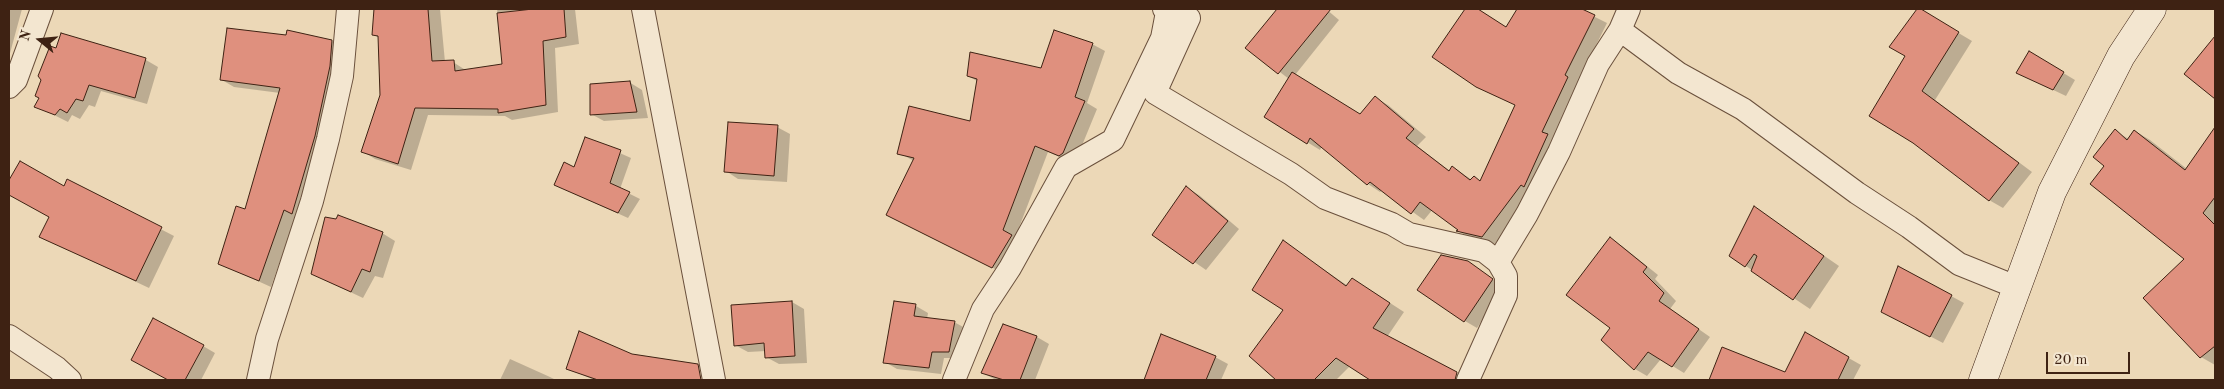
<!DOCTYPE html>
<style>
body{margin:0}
#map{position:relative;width:2224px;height:389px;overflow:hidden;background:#ecd8b7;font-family:"Old Standard TT",serif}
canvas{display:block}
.frame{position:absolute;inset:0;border:10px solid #3e2213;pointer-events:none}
.north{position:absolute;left:15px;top:15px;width:50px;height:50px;-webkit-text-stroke:4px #f3e6d0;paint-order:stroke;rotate:287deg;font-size:14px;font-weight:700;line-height:20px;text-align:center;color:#3e2213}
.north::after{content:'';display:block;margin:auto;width:18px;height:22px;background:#3e2213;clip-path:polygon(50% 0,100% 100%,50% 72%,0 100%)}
.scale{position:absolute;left:2046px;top:352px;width:84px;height:22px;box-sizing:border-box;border:2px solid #3e2213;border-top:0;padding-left:6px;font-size:15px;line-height:18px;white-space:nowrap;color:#3e2213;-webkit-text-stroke:4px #f3e6d0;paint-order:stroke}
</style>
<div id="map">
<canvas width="2224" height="389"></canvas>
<div class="frame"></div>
<div class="north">N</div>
<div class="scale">20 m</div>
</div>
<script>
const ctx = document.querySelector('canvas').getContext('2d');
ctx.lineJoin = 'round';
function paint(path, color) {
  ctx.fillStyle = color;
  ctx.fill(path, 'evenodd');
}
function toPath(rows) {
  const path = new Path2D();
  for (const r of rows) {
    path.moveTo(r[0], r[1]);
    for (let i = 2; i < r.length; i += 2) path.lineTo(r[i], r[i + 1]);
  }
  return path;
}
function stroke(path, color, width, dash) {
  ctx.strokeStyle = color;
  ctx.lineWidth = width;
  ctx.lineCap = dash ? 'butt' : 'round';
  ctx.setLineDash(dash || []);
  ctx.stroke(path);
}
paint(toPath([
 [9,9,22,9,9,57],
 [375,9,440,9,445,62,453,62,467,71,504,65,497,9,575,9,579,44,555,48,558,112,512,120,505,116,428,115,411,170,375,159,362,151,382,95,379,38,374,35],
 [1279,9,1326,9,1339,20,1295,75,1360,116,1375,98,1388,105,1426,137,1417,146,1450,171,1453,167,1472,180,1481,182,1516,105,1434,57,1466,9,1478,9,1506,28,1518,9,1535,9,1547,16,1550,9,1579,9,1607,23,1577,84,1535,192,1495,244,1471,238,1458,231,1459,229,1433,209,1424,220,1382,190,1380,192,1368,184,1322,146,1320,150,1307,142,1289,79,1247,47],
 [1918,9,1972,41,1935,100,2032,172,2003,208,1989,200,1914,141,1907,55,1891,46],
 [62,34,146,60,158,67,147,104,101,91,95,107,89,105,80,119,72,115,68,122,36,106],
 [332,41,344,48,296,216,271,287,220,264,246,211,280,93,234,87,222,80],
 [2212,42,2215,44,2215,97,2186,73],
 [1092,44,1105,51,1087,103,1097,109,1076,160,1072,162,1048,152,1015,238,1005,274,900,221,914,161,899,153,971,123,977,81,968,76,1042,69],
 [2030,53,2075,80,2066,96,2030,79],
 [629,82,642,90,648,118,604,121,591,114],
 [777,127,790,134,787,182,738,179,726,171],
 [2215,129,2215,365,2201,357,2186,259,2106,165,2115,131,2129,139,2135,131,2150,140,2187,169],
 [586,138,631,158,620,189,640,199,628,218,566,190],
 [21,162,65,187,68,181,174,236,149,288,41,237,50,217,9,194,9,183],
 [1187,188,1199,195,1239,229,1206,270,1154,234],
 [1755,208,1839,266,1810,309,1746,266],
 [382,233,395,241,383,278,375,276,363,298,312,274],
 [1610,239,1622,246,1658,275,1655,279,1676,301,1670,309,1710,337,1684,373,1661,359,1647,376,1635,369,1603,340,1611,328],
 [1283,242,1348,286,1367,288,1404,312,1387,337,1451,370,1466,378,1465,380,1372,380,1350,366,1336,380,1278,380,1250,356,1285,310],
 [1467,262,1504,287,1477,328,1465,321],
 [1951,296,1964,303,1943,343,1895,318],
 [792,302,804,309,807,363,779,364,766,357,766,351,748,352,735,345],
 [916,306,928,313,927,319,954,322,967,329,961,358,944,358,941,374,897,369,885,362],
 [1004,325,1037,337,1049,344,1035,380,996,380,983,373],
 [1806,334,1861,365,1853,380,1711,380,1723,349,1786,374],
 [203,346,215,353,201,380,169,380,145,367],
 [632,355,691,370,690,380,594,380,567,368],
 [1215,357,1228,364,1221,380,1146,380],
 [510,359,550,377,556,380,500,380]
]), '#0003');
const building = toPath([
 [374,9,428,9,432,61,454,60,455,71,502,64,497,13,533,9,564,9,566,37,543,41,546,105,498,113,498,109,415,108,398,164,361,152,380,95,378,36,372,35,374,9],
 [1277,9,1331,9,1278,74,1245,48,1277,9],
 [1465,9,1478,9,1506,27,1517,9,1582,9,1595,15,1565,75,1568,77,1542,132,1548,134,1524,187,1521,185,1482,237,1456,231,1458,230,1420,202,1411,214,1370,182,1367,185,1310,138,1307,144,1264,117,1292,72,1360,114,1375,96,1414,129,1406,138,1449,171,1452,166,1470,180,1474,176,1480,181,1515,105,1476,87,1432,57,1465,9],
 [1917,9,1921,9,1959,32,1922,91,2019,163,1989,201,1913,143,1869,116,1905,56,1889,47,1917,9],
 [227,28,286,35,287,30,332,40,330,66,315,136,292,214,284,210,259,281,218,264,236,206,245,209,280,88,220,80,227,28],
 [1054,30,1093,43,1075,97,1085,101,1063,153,1059,156,1035,146,1003,230,1012,235,992,268,886,215,914,158,897,154,909,106,970,121,977,79,967,76,970,52,1041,68,1054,30],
 [61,33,146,58,135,98,89,85,83,101,76,99,67,113,60,109,55,115,34,107,39,98,35,96,41,80,38,76,50,46,56,48,61,33],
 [2215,36,2215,99,2184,74,2215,36],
 [2029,51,2064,72,2053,90,2016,73,2029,51],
 [630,81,637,112,590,115,590,84,630,81],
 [728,122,778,125,774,176,724,172,728,122],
 [2215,127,2215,197,2203,213,2215,225,2215,346,2200,358,2143,298,2184,259,2090,184,2104,166,2093,157,2115,129,2127,140,2134,130,2185,170,2215,127],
 [585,137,621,150,610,183,630,192,618,213,554,185,564,162,574,167,585,137],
 [20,161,64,186,67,179,162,227,136,281,39,237,49,217,9,195,9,180,20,161],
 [1186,186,1228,221,1193,264,1152,235,1186,186],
 [1754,206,1824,256,1793,300,1751,271,1757,256,1754,254,1745,267,1729,256,1754,206],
 [338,215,383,232,370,272,362,269,351,292,311,274,325,217,336,219,338,215],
 [1610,237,1647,267,1643,272,1664,293,1659,301,1699,329,1672,367,1648,352,1634,370,1601,340,1610,328,1566,295,1610,237],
 [1283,240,1346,286,1352,278,1390,303,1373,328,1457,372,1455,380,1370,380,1336,358,1314,380,1276,380,1249,356,1283,310,1252,290,1283,240],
 [1441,255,1468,261,1493,279,1464,322,1417,290,1441,255],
 [1898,266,1952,295,1930,337,1881,312,1898,266],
 [792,301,795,356,765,358,764,343,734,346,731,305,792,301],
 [894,301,916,304,914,316,955,321,949,352,932,352,929,368,883,363,894,301],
 [153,318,204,345,185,380,168,380,131,360,153,318],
 [1003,324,1037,336,1020,380,1004,380,981,373,1003,324],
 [579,331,632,354,698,364,701,380,598,380,566,369,579,331],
 [1805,332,1849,357,1838,380,1709,380,1722,347,1785,372,1805,332],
 [1161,334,1216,356,1206,380,1144,380,1161,334]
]);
paint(building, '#df907e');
stroke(building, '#3e2213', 1);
const street = toPath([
 [643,9,714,380],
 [1164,9,1167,12,1189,18,1155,93,1291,174,1325,198,1392,224,1409,234,1484,251,1498,262,1506,276,1506,295,1468,380],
 [1629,9,1620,30,1678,73,1743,109,1857,193,1909,227,1959,264,2016,287],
 [9,87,16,80,42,9],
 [1498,262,1527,214,1559,152,1598,64,1620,30],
 [9,336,57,368,70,380],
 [258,380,267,339,312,201,328,139,342,76,348,9],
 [954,380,983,309,1010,268,1066,167,1113,140,1162,38,1167,12]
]);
const secondary = toPath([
 [1983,380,2052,192,2121,56,2152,9]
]);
stroke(street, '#6a503c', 24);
stroke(secondary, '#3e2213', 29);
stroke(street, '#f3e6d0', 22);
stroke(secondary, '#f3e6d0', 28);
</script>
